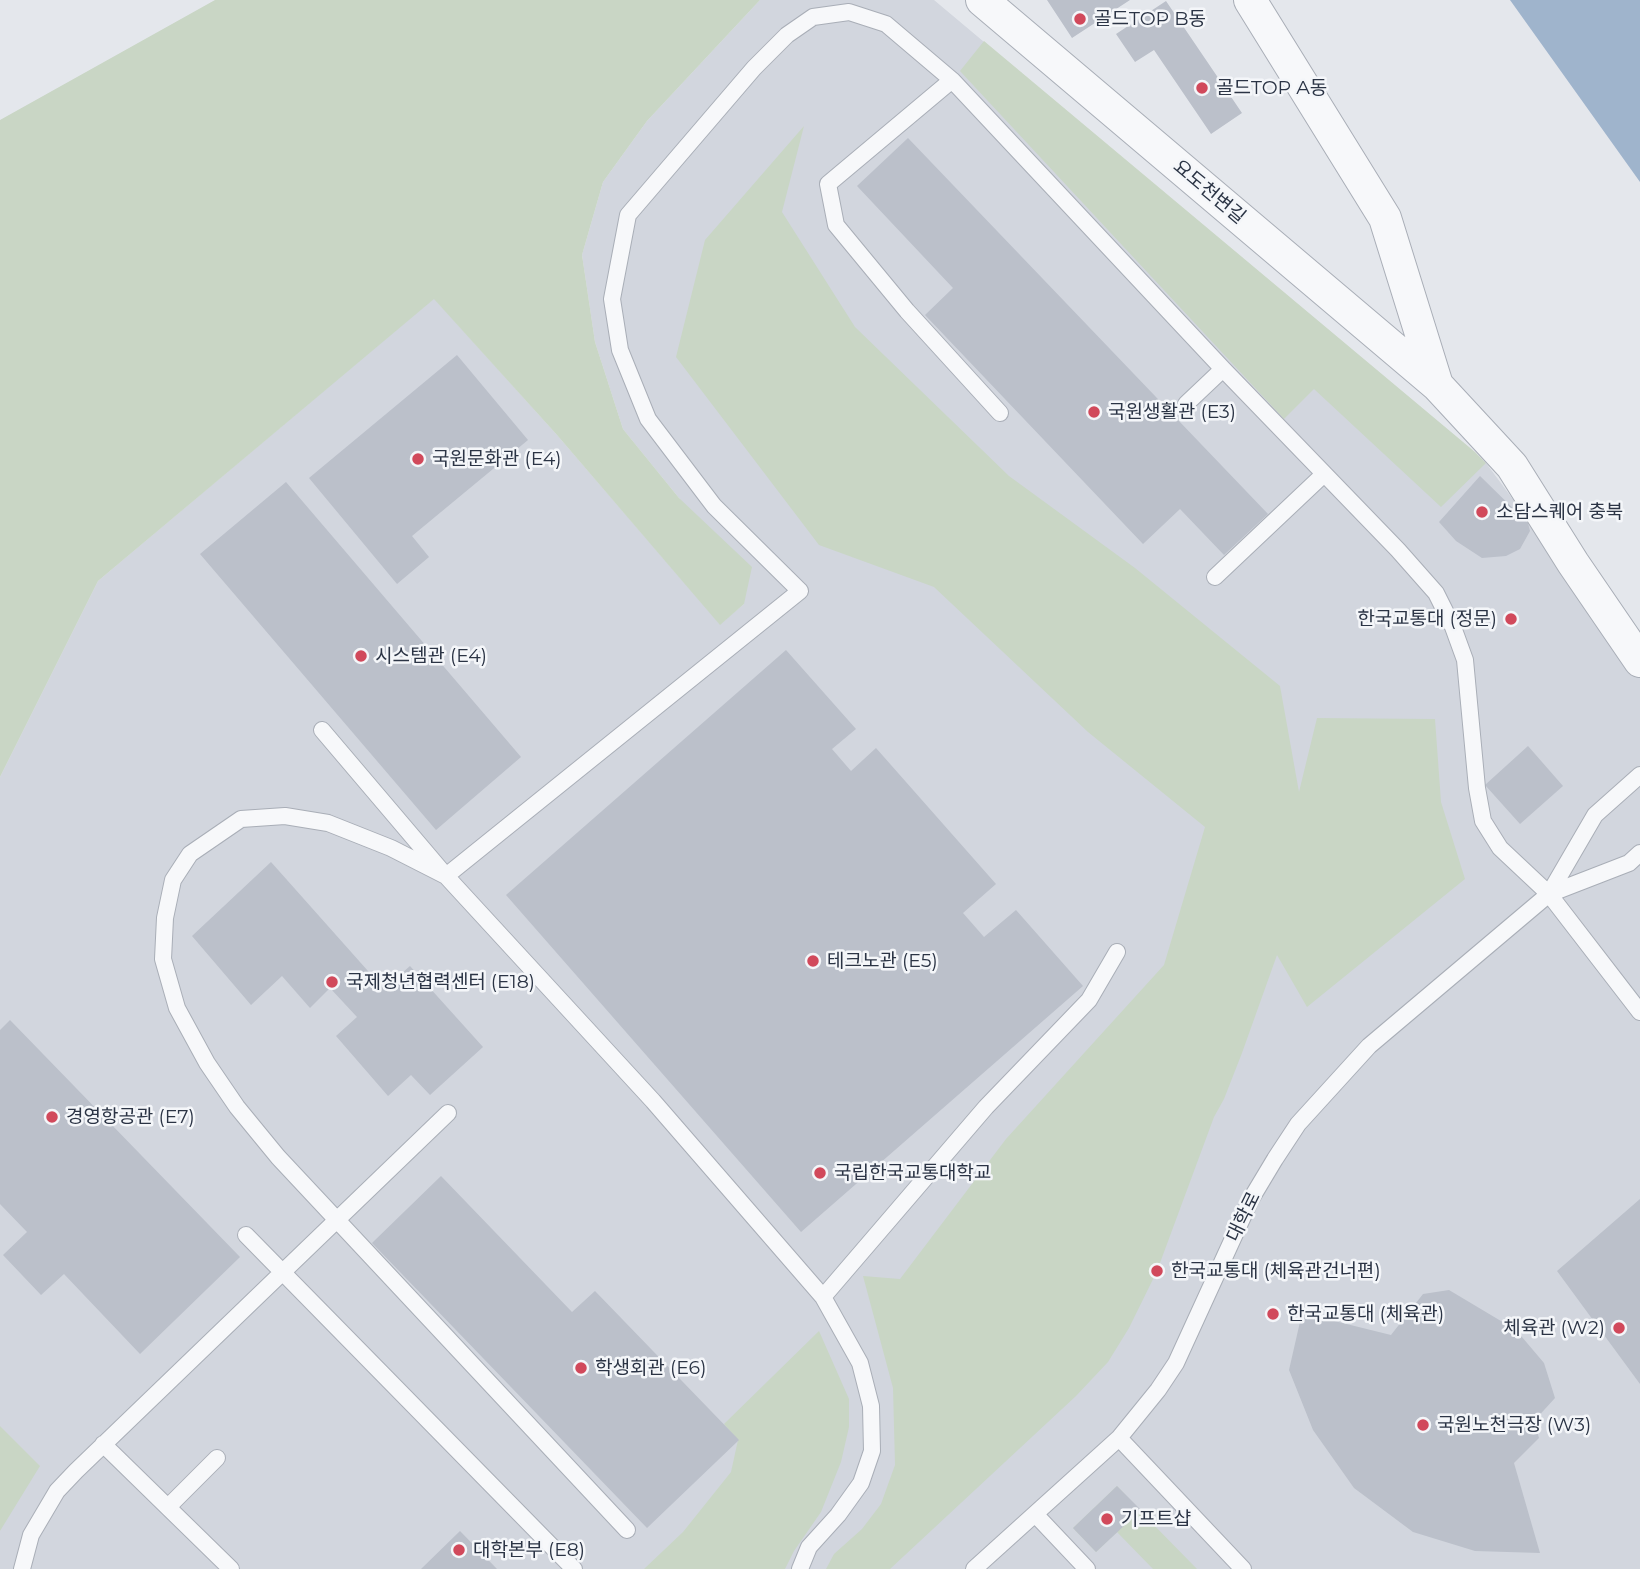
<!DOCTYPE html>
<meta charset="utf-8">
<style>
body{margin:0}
canvas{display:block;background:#e4e7ec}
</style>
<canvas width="1640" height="1569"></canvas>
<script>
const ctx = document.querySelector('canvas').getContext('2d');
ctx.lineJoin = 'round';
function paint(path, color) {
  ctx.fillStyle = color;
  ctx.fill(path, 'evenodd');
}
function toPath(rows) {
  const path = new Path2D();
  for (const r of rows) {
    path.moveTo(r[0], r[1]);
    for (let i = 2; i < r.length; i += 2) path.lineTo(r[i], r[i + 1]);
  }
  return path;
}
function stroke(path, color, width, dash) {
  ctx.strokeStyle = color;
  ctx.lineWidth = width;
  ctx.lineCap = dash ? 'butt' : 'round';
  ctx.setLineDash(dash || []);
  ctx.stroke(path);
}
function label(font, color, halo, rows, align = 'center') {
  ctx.font = font + ' Montserrat,"Noto Sans KR",sans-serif';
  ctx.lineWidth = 5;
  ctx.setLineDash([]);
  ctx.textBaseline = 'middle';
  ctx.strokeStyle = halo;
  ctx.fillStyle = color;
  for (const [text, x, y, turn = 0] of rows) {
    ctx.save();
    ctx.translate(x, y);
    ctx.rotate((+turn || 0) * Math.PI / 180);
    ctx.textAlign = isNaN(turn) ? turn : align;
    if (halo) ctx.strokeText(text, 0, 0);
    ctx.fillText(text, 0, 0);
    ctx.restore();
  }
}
paint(toPath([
 [760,0,934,0,1486,463,1640,671,1640,1569,0,1569,0,777,98,581,434,298,557,435,720,624,744,604,679,498,623,429,595,342,582,255,603,182,647,121]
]), '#d2d6de');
paint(toPath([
 [215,0,760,0,647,121,603,182,582,255,595,342,623,429,679,498,752,567,744,604,720,625,557,435,434,299,98,581,0,777,0,120],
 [984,41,1475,452,1486,463,1441,507,1314,389,1284,419,960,71],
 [804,126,782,212,855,327,1009,476,1135,568,1280,686,1299,792,1317,718,1435,719,1441,802,1465,879,1307,1007,1277,955,1242,1053,1224,1099,1214,1117,1157,1271,1129,1328,1108,1362,1076,1396,890,1569,826,1569,834,1554,862,1529,881,1504,895,1465,893,1388,863,1276,900,1279,1006,1139,1164,965,1205,827,1088,732,934,587,819,545,676,357,705,240],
 [819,1331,849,1399,849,1427,841,1462,821,1512,794,1551,785,1569,644,1569,683,1532,731,1472,738,1440,724,1424],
 [0,1426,40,1466,0,1531],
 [1117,1486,1147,1518,1197,1569,1153,1569,1117,1532,1096,1552,1073,1528]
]), '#c9d6c5');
paint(toPath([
 [1510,0,1640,0,1640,182]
]), '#9fb4cc');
paint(toPath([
 [1047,0,1130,0,1072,38],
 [1166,1,1242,113,1211,134,1154,50,1135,62,1116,34],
 [908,138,1268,514,1224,555,1180,509,1143,544,925,315,953,288,857,186],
 [457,355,528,440,412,536,429,557,397,584,309,478],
 [1480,476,1528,523,1530,531,1520,549,1506,556,1482,558,1456,541,1439,522],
 [286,482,521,757,436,830,200,554],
 [786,650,856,729,832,749,851,771,876,748,996,884,963,913,984,937,1016,910,1083,986,801,1232,506,895],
 [1528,746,1563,786,1520,824,1485,785],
 [271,862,384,989,410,966,483,1047,430,1095,411,1075,388,1096,336,1036,357,1017,330,988,310,1008,282,976,251,1005,192,936],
 [10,1020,240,1257,140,1354,64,1274,41,1295,3,1255,27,1232,0,1204,0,1030],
 [441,1176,572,1312,595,1291,739,1440,647,1528,372,1243],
 [1640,1199,1640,1384,1557,1271],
 [1449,1290,1516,1330,1544,1363,1555,1398,1534,1421,1539,1438,1514,1463,1540,1553,1475,1551,1413,1532,1354,1488,1313,1430,1289,1370,1302,1313,1391,1335,1423,1294],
 [1117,1486,1141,1510,1096,1552,1073,1528],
 [460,1531,497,1569,421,1569]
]), '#bbc0ca');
const lane = toPath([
 [952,80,828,184,836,225,907,311,1000,413],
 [1186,404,1223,369],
 [1215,577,1323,475],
 [322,730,446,876,653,1101,823,1297,860,1363,871,1406,872,1451,861,1483,838,1515,809,1547,800,1569],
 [446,876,800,591,714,506,648,419,620,350,612,299,628,215,754,68,787,35,813,17,849,12,886,24,952,80,1223,369,1398,550,1436,593,1453,627,1465,660,1477,788,1483,821,1500,848,1549,894,1640,1012],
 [446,876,391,848,328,823,285,816,241,819,190,854,173,880,165,918,163,959,177,1008,207,1063,237,1107,278,1157,627,1530],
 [1549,894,1595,815,1640,775],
 [246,1235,574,1569],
 [823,1297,986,1107,1089,1000,1117,952],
 [1119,1438,1243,1569],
 [103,1444,231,1569],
 [168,1507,217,1458],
 [1035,1514,1087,1569],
 [22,1569,31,1535,57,1491,76,1471,448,1113],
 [974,1569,1119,1438,1158,1390,1176,1363,1251,1199,1275,1159,1298,1124,1369,1046,1549,894,1629,863,1640,853]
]);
const street = toPath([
 [982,0,1437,385,1512,466,1573,563,1640,661],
 [1250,0,1385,218,1437,385]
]);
stroke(lane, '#a9aeb7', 18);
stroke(street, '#a9aeb7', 34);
stroke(lane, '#f7f8fa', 16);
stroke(street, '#f7f8fa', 32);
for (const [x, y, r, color] of [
 [1080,19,7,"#d1495b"],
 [1202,88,7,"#d1495b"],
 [1094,412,7,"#d1495b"],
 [418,459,7,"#d1495b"],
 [1482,512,7,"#d1495b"],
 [1511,619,7,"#d1495b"],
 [361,656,7,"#d1495b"],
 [813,961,7,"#d1495b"],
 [332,982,7,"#d1495b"],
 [52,1117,7,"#d1495b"],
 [820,1173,7,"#d1495b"],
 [1157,1271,7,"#d1495b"],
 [1273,1314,7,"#d1495b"],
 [1619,1328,7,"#d1495b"],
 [581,1368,7,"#d1495b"],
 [1423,1425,7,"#d1495b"],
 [1107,1519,7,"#d1495b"],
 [459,1550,7,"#d1495b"]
]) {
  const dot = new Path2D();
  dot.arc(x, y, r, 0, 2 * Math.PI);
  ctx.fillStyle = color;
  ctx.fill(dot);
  stroke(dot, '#f4f6f9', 2.5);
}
label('19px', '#2b3445', '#f4f6f9', [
 ["골드TOP B동",1094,19],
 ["골드TOP A동",1216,88],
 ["국원생활관 (E3)",1108,412],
 ["국원문화관 (E4)",432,459],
 ["소담스퀘어 충북",1496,512],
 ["한국교통대 (정문)",1497,619,"right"],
 ["시스템관 (E4)",375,656],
 ["테크노관 (E5)",827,961],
 ["국제청년협력센터 (E18)",346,982],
 ["경영항공관 (E7)",66,1117],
 ["국립한국교통대학교",834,1173],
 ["한국교통대 (체육관건너편)",1171,1271],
 ["한국교통대 (체육관)",1287,1314],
 ["체육관 (W2)",1605,1328,"right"],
 ["학생회관 (E6)",595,1368],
 ["국원노천극장 (W3)",1437,1425],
 ["기프트샵",1121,1519],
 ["대학본부 (E8)",473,1550]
], 'left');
label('19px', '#2b3445', '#f4f6f9', [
 ["요도천변길",1209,192,40],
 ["대학로",1244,1217,-64]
]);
</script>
